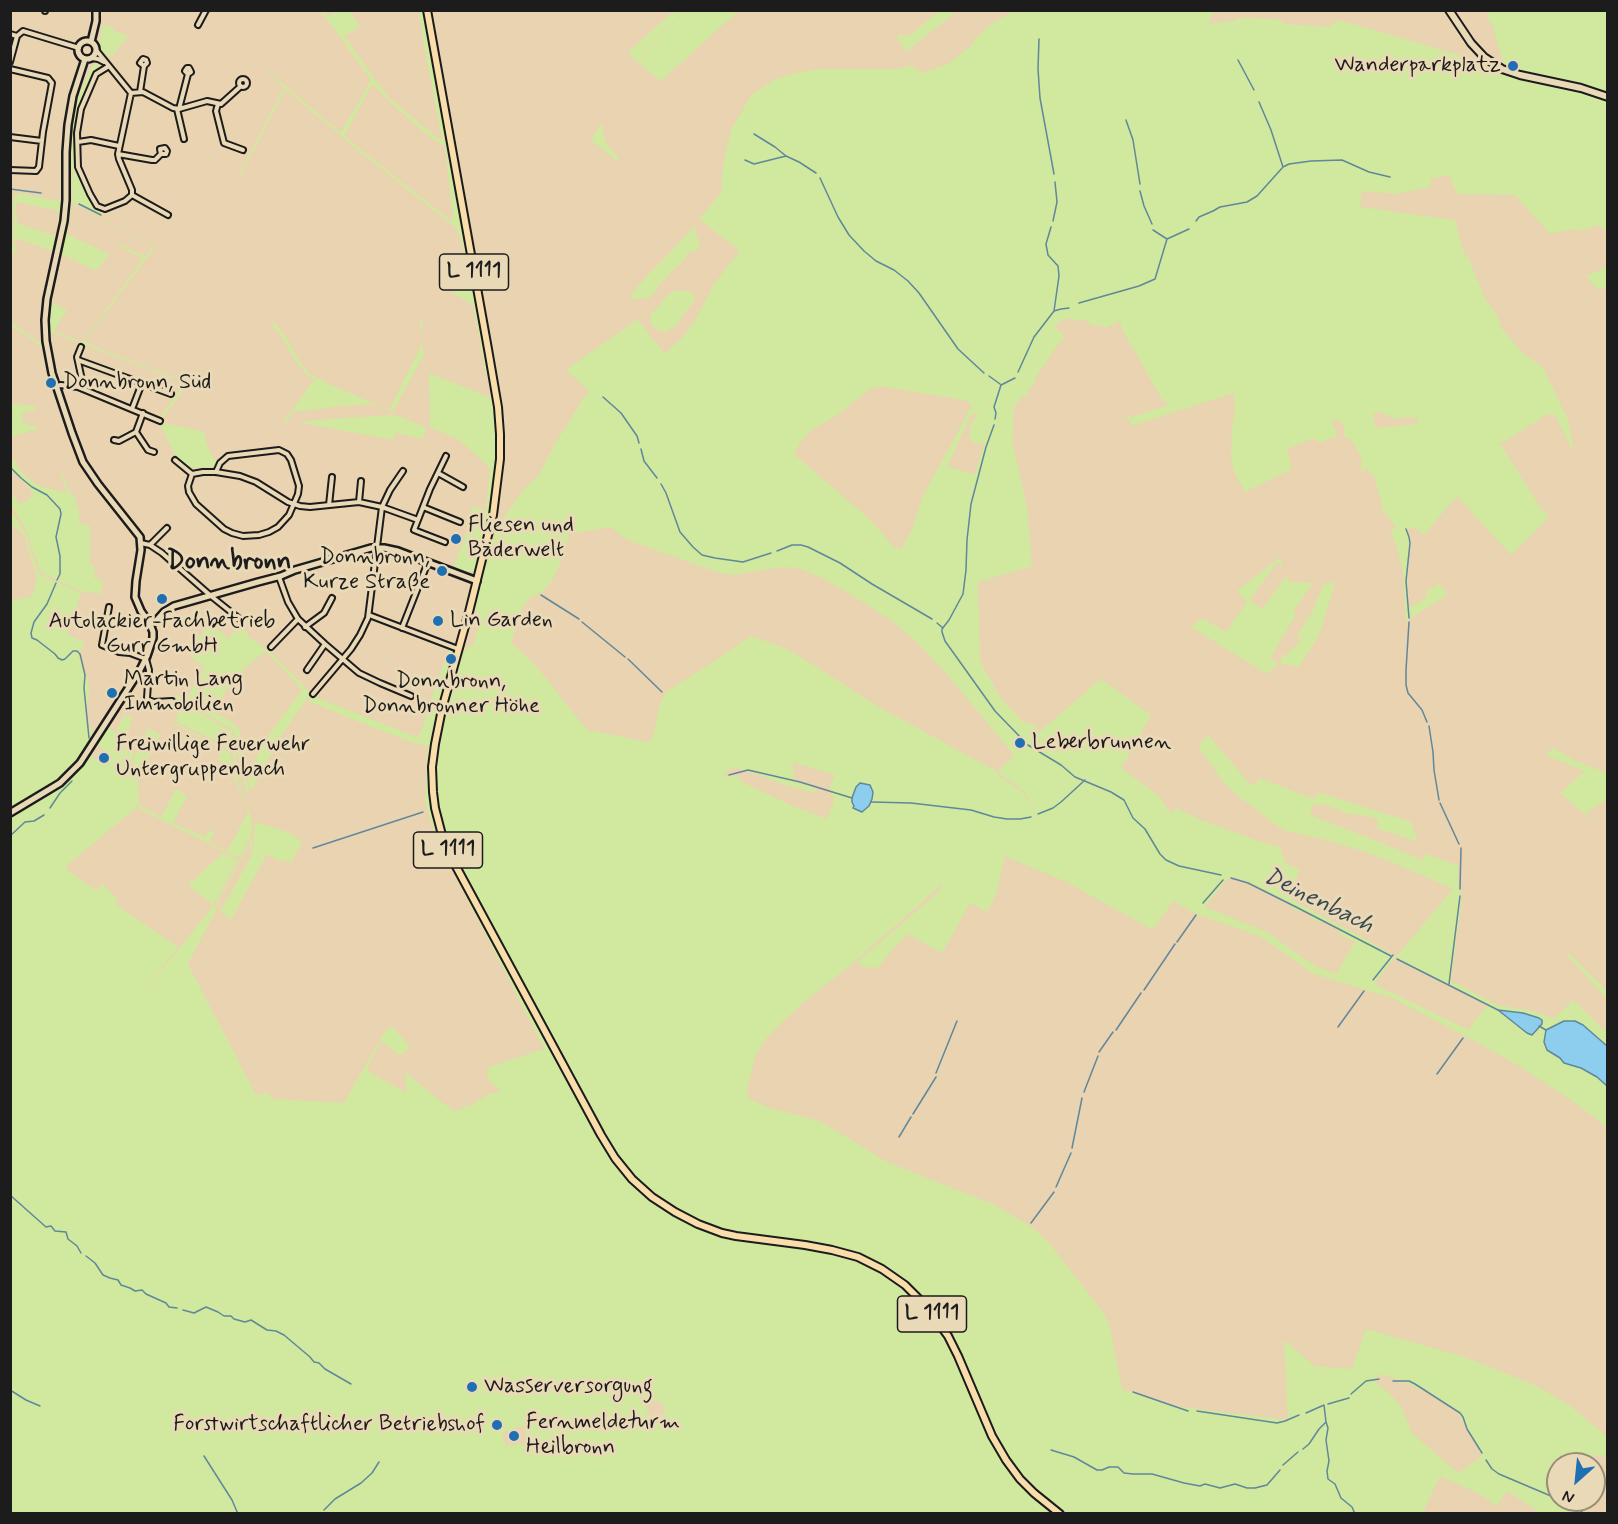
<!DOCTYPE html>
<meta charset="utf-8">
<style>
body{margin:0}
#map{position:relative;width:1618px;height:1524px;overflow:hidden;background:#e9d3b0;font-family:Mynerve,sans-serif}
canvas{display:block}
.frame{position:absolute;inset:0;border:12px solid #1c1c1c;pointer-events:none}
.north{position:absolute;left:1546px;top:1452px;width:60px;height:60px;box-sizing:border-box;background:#ead9b6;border:2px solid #988d78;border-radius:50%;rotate:207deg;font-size:16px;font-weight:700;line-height:24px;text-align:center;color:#1c1c1c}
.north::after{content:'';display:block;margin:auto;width:21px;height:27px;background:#1f6fb2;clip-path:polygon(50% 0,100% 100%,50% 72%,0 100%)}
</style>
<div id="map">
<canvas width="1618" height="1524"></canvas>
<div class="frame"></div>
<div class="north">N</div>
</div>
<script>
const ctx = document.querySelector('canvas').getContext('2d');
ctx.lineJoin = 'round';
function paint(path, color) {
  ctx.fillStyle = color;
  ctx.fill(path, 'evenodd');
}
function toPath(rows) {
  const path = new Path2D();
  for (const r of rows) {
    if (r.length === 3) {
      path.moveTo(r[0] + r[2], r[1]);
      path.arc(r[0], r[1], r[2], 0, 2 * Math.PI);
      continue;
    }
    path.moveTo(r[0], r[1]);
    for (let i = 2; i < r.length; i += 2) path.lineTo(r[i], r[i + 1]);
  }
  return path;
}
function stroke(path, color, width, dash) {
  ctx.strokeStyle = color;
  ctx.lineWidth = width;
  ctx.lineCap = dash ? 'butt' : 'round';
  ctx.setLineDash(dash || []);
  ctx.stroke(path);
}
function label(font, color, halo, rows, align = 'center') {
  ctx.font = font + ' Mynerve,sans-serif';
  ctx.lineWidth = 6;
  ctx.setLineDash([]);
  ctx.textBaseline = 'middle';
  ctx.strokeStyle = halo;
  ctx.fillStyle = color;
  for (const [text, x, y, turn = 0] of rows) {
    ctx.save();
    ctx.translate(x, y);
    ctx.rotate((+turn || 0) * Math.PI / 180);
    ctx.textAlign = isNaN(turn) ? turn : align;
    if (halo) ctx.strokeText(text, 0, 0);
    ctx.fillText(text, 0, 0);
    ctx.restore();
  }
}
paint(toPath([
 [321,11,324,11,328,16,339,11,350,11,360,27,344,36,389,98,440,140,442,138,423,41,419,11,424,11,444,119,444,141,448,142,472,275,468,269,460,236,456,228,353,146,287,90,285,91,245,166,241,174,241,177,238,176,284,88,258,63,341,133,371,80],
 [372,85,374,85,393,105,431,138,445,146,453,217,451,221,344,136],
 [674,11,686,11,662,31,638,63,628,52],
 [687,11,733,11,736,13,661,81,639,63,663,31],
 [939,11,957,11,906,52,896,36,901,35,909,36],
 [1014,11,1214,11,1208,24,1233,21,1239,18,1278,19,1285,24,1329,27,1339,20,1456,54,1466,62,1475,65,1499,69,1505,67,1494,32,1495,29,1488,19,1486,11,1607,11,1607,232,1599,225,1580,231,1572,229,1550,234,1515,195,1459,194,1454,188,1450,176,1447,175,1431,179,1430,187,1415,190,1397,194,1362,191,1360,207,1455,220,1464,254,1468,257,1486,301,1497,315,1501,328,1522,352,1543,368,1568,419,1574,454,1556,417,1552,414,1546,415,1504,442,1499,442,1542,510,1549,517,1511,555,1457,496,1426,532,1426,536,1412,526,1410,529,1406,529,1410,543,1406,581,1408,608,1427,598,1426,590,1432,588,1440,583,1447,595,1406,621,1403,571,1397,548,1390,530,1396,528,1382,509,1381,500,1374,476,1369,472,1368,467,1360,471,1362,458,1350,439,1344,437,1344,427,1340,421,1331,420,1338,436,1319,443,1314,438,1287,449,1292,469,1245,492,1234,472,1231,456,1232,429,1235,409,1234,393,1131,426,1130,421,1125,415,1132,417,1169,405,1163,401,1122,329,1120,321,1105,328,1101,325,1094,326,1089,324,1088,320,1081,321,1069,318,1054,325,1065,337,1054,350,1035,379,1034,384,1030,387,1026,396,1023,396,1014,407,1012,441,1027,507,1032,566,978,582,980,661,1000,697,1021,720,1021,722,1023,721,1027,723,1030,723,1037,728,1039,732,1101,679,1151,715,1121,768,1159,796,1171,814,1176,808,1201,820,1261,842,1280,847,1286,864,1299,869,1292,900,1362,937,1396,957,1453,889,1401,866,1363,851,1323,839,1286,831,1273,823,1237,795,1221,779,1198,746,1208,735,1250,784,1256,784,1257,781,1260,778,1313,799,1315,798,1318,792,1411,822,1418,842,1377,828,1378,820,1372,817,1345,813,1338,809,1332,808,1328,805,1314,804,1310,815,1372,839,1425,861,1422,853,1458,865,1459,891,1462,893,1451,982,1458,984,1497,1005,1536,1012,1553,1019,1573,1000,1607,1033,1607,1046,1583,1025,1575,1021,1564,1021,1546,1030,1544,1044,1547,1050,1560,1058,1564,1063,1581,1068,1597,1077,1607,1086,1607,1127,1574,1102,1516,1064,1478,1043,1392,998,1314,974,1261,937,1248,932,1196,914,1173,901,1153,930,1068,883,1005,856,996,894,987,912,970,903,942,953,908,934,893,949,878,968,876,968,869,966,866,969,857,962,934,896,943,886,941,885,854,962,799,1006,767,1037,756,1055,747,1089,749,1099,770,1108,820,1121,887,1162,995,1205,1033,1228,1049,1243,1104,1313,1110,1328,1122,1389,1173,1406,1288,1420,1284,1340,1315,1366,1352,1369,1366,1329,1464,1357,1535,1385,1569,1405,1607,1437,1607,1455,1584,1456,1580,1464,1558,1464,1558,1500,1571,1500,1589,1513,1541,1513,1507,1491,1497,1506,1480,1494,1440,1476,1422,1514,11,1513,10,601,30,597,34,591,37,577,24,536,15,526,11,530,10,508,25,533,39,574,81,593,67,635,85,642,79,654,89,685,89,693,86,715,88,726,91,728,92,739,83,755,79,757,68,770,52,784,55,787,66,780,77,770,88,754,98,761,99,760,105,764,111,757,96,743,106,727,116,732,123,716,133,718,122,747,133,754,130,770,132,789,131,766,138,747,148,728,161,735,137,778,139,793,139,805,161,817,176,789,181,792,187,797,173,823,205,837,209,830,214,832,209,842,227,851,248,812,240,791,228,767,218,759,222,750,221,749,172,723,173,722,227,750,230,754,238,783,251,817,252,830,251,835,240,856,236,857,138,808,136,805,133,794,136,808,67,865,66,868,67,870,94,889,97,890,103,884,118,900,115,904,178,947,146,988,147,988,214,905,217,909,188,964,256,1095,265,1093,269,1094,272,1099,344,1103,382,1036,387,1029,389,1030,392,1026,410,1047,400,1056,381,1041,368,1065,369,1071,378,1077,407,1093,405,1072,444,1104,456,1111,469,1106,491,1093,500,1092,499,1090,488,1079,487,1075,489,1067,537,1051,545,1050,438,842,426,806,425,799,428,746,414,743,351,719,308,701,312,696,315,697,417,737,421,731,449,646,458,649,440,710,432,747,430,765,430,789,435,817,443,845,458,873,547,1037,551,1049,557,1048,500,946,454,858,444,833,438,808,435,773,438,740,456,675,464,650,473,645,479,625,479,617,475,610,474,605,495,533,501,522,523,490,539,475,555,444,586,394,590,392,566,370,638,319,653,340,654,340,665,354,683,337,695,321,713,285,740,251,699,219,721,193,723,166,731,130,751,95,774,80,795,73,821,69,896,69,908,66,914,67,922,73,948,64,973,44,974,40,992,23],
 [880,386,968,401,972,405,948,450,923,495,912,530,901,549,895,548,869,519,794,454,800,443,810,431,836,416,870,389],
 [1380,412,1396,419,1408,417,1419,419,1417,424,1375,428,1373,414],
 [974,413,979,414,971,423,969,437,975,444,981,445,982,442,985,441,975,475,947,466,970,417],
 [611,527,620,535,628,540,717,572,733,575,783,567,799,568,824,579,847,592,891,620,919,644,945,672,1014,755,998,771,1002,776,1019,787,1026,794,1040,823,1024,793,999,776,996,771,877,706,820,669,787,649,751,636,710,664,667,691,660,703,655,728,651,740,647,742,588,730,563,701,553,686,530,660,511,643,520,613,528,599,540,593,552,581,563,557,569,534],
 [793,762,835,775,830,786,831,795,834,798,834,801,827,819,788,804,740,781,738,777,734,775,724,776,723,774,735,766,745,772,755,773,782,784,799,789,815,792,817,790,804,783,792,780,794,777],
 [860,783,870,785,873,792,872,799,869,806,862,812,854,809,852,802,852,798,856,787],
 [1233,877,1247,881,1253,886,1257,885,1263,891,1269,892,1274,896,1279,897,1291,905,1295,910,1308,913,1314,920,1329,924,1335,928,1341,935,1355,942,1336,974,1316,966,1306,960,1267,932,1205,907,1226,880],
 [1394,958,1453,987,1470,997,1483,1002,1487,1007,1475,1020,1469,1030,1374,984],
 [1499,1010,1523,1013,1539,1018,1541,1020,1542,1024,1537,1031,1532,1035,1512,1022],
 [1380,1374,1403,1381,1440,1399,1458,1413,1482,1456,1458,1473,1446,1463,1412,1433,1401,1406,1389,1393,1374,1381],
 [653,1401,660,1401,663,1404,665,1411,662,1417,657,1420,654,1419,650,1416,644,1405,647,1403],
 [523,1425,528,1443,506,1446,502,1433],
 [103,24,112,27,116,33,119,32,128,36,110,59,112,55,111,51,109,51,111,55,108,57,101,50,99,44],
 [96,62,103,65,103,66,101,68,99,66,96,67,97,70,91,78,80,103,75,130,76,166,71,173,72,132,77,99,91,67],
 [602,122,604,138,607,145,619,158,617,161,591,140],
 [76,170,94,205,104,211,101,216,72,202,72,176],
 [20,193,64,202,63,217,47,292,44,349,22,332,21,333,20,331,11,325,10,321,43,345,41,324,43,299,54,253,50,250,15,238,15,251,11,255,13,245,14,194,16,197,18,194],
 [17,202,59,211,58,216,60,216,56,236,19,224,17,222,17,217,15,216],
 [71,204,153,244,156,246,84,341,90,345,189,383,161,420,159,420,163,413,185,383,51,332,51,350,56,374,51,349,49,332,51,302,67,310,54,331,82,342,143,259,116,244,116,242,145,257,154,245,72,205,67,234,109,254,96,271,61,254],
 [696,227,695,234,700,241,698,250,689,253,681,264,674,269,659,285,650,298,632,299,630,296,637,287,693,228],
 [1607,267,1607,286,1598,290,1586,276],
 [469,280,472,280,475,286,495,396,498,448,494,499,478,568,470,572,453,569,469,526,465,524,473,506,486,510,490,469,486,464,459,440,430,427,429,373,492,398,485,369,473,304,452,293],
 [676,290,692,292,695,295,693,302,675,326,665,332,659,331,651,325,650,316,668,295],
 [421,317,423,320,420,336,424,355,393,411,398,414,372,404,341,406,293,412,287,422,283,423,314,379,307,375,297,363,281,336,270,323,272,322,273,324,275,323,285,336,302,365,310,374,329,384,389,410,421,346,420,333],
 [11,404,36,406,35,410,23,413,21,415,24,424,28,422,30,427,36,425,38,429,11,437],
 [391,415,399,416,425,427,426,430,422,439,395,433,394,440,302,423,301,422,317,420],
 [164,423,205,432,206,442,214,459,217,461,214,467,189,468,175,455,161,426],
 [11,457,25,476,39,486,67,493,60,472,64,477,70,494,75,495,77,508,79,508,79,523,90,525,90,565,95,566,94,578,103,580,101,594,80,591,44,574,40,571,26,530,11,504,11,492,20,505,33,496,29,487,21,480,14,471,11,473],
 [1280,557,1283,568,1277,562,1250,600,1262,609,1286,576,1289,581,1292,582,1313,583,1293,612,1296,614,1270,658,1278,663,1285,654,1287,655,1292,648,1295,647,1301,639,1297,636,1312,612,1324,583,1335,583,1322,626,1316,640,1299,667,1278,663,1267,674,1191,627,1202,618,1226,632,1247,602,1237,591],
 [211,622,228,639,240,626,248,634,247,636,268,650,297,679,310,693,309,696,281,736,251,791,247,774,269,735,302,690,266,651,244,669,233,680,213,711,209,710,231,721,239,729,243,746,244,767,249,792,248,794,240,769,237,739,234,731,230,728,200,711,175,701,173,698,175,695,187,698,205,667,191,657,189,652,199,637],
 [180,705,202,714,232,732,235,741,238,770,246,800,239,779,232,752,223,745,176,721],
 [1553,748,1576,761,1607,773,1607,800,1586,812,1590,818,1588,819,1585,814,1560,793,1585,771,1547,756,1547,753],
 [255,822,285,831,296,837,303,844,300,845,291,863,283,859,281,862,267,854,231,920,219,909,216,902,252,837,252,854,253,852],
 [251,842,251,856,222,909,219,907,218,901],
 [223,853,237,860,213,905,188,885],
 [1569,953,1607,991,1607,999,1566,954]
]), '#d0e99f');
const water = toPath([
 [860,783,870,785,873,792,872,799,869,806,862,812,853,808,854,806,852,802,852,798,856,787,860,783],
 [1498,1010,1523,1013,1539,1018,1542,1020,1542,1024,1532,1035,1527,1033,1498,1010],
 [1564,1021,1575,1021,1583,1025,1607,1046,1607,1086,1597,1077,1581,1068,1564,1063,1560,1058,1547,1050,1544,1042,1546,1030,1564,1021]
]);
paint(water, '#8dceee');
stroke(water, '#60879a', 1.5);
stroke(toPath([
 [1039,39,1038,69,1040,98,1054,174],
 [1238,60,1254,90],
 [1259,102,1271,130,1283,167],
 [1126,120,1133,140,1140,184],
 [754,134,775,147,786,156,799,162,816,173],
 [745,160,754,164,786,156],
 [820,178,838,217,849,235,864,251,876,261,894,270,908,281,919,293,958,349,984,373],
 [10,189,41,193],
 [1140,191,1144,206,1152,224],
 [79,204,101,215],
 [1053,221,1057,202,1055,182],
 [1196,221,1199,217,1213,211,1220,207,1247,202,1257,196,1283,167,1289,164,1311,161,1342,160,1369,172,1390,177],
 [1051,227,1046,244,1048,255,1058,266,1059,276,1054,311],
 [1153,230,1167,239],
 [1079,303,1139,286,1155,279,1167,239,1189,229],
 [1018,372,1034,337,1054,311,1061,309,1069,308],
 [989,376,1000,384],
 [603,397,621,413,637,436,639,443],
 [995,419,996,413,994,407,1001,385,1015,378],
 [994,425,986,447,971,504,967,540,966,570,963,594,949,620,942,629,942,632,945,641,995,711,1024,741],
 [641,449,644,461,657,478],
 [10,467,21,478,32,487,47,495,60,509,61,514,56,537,60,556,60,574,57,580],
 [661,484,666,493,680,532,693,547,702,555,715,558,743,562,771,553],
 [1406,529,1409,537,1410,543,1406,581,1409,618],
 [777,551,792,545,801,545,808,547,840,563,872,584,932,619],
 [56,583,47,604,34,622,31,633,32,638,37,640,55,654,58,658,62,660,65,659,73,651,77,651,80,654,85,675,84,688,89,738],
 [541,595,579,619],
 [582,622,625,657],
 [1409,622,1406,670,1406,685,1408,693,1422,710,1427,722],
 [937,623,943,628],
 [628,659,662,692],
 [1429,726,1433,752,1434,770,1439,800],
 [1028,745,1061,765,1075,777,1111,792,1124,800,1133,818,1145,829,1160,854,1166,860,1179,866,1221,875],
 [729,775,748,770,800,782,852,798],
 [871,802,911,803,971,810,994,817,1007,819,1020,819,1031,817],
 [1440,803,1459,844],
 [50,808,60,793,72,781],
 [1038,814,1053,808,1061,802,1085,780],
 [10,836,25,822,34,821,44,815],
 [313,848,423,812],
 [1231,878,1248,883,1298,908,1391,956],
 [1460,889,1461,848],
 [1203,903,1223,880],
 [1177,942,1196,915],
 [1397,959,1498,1010],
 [1373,980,1393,955],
 [1449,984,1460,896],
 [1144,990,1175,944],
 [1539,1026,1546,1030],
 [1338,1027,1364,991],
 [1116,1030,1141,993],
 [1099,1052,1113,1032],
 [936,1073,957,1021],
 [1437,1074,1463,1038],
 [1084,1092,1098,1056],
 [913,1114,936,1077],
 [899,1137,911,1117],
 [1072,1148,1082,1098],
 [1056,1187,1071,1153],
 [10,1195,46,1227,51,1226,55,1231,66,1232,68,1239,77,1246,81,1253],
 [1031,1223,1054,1192],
 [86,1256,95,1263,103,1275,110,1278,118,1280,121,1285,130,1288,135,1291,142,1290,146,1294,166,1303,169,1307,177,1308],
 [183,1310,194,1313,206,1307,218,1312,224,1316,231,1316,234,1319,245,1322,251,1320,267,1330,276,1331,284,1335,310,1357,314,1362,319,1363,325,1369,351,1384],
 [1393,1381,1409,1381,1415,1384,1460,1413,1463,1417,1467,1429,1482,1453],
 [10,1390,26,1400,40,1406],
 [1133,1392,1188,1411],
 [1351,1394,1366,1381,1379,1379],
 [1328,1404,1349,1398],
 [1197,1411,1277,1423,1285,1421,1299,1415],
 [1306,1413,1324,1405,1326,1422,1328,1428,1326,1440,1329,1461,1327,1471,1328,1479,1335,1484,1341,1498,1352,1507,1355,1514],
 [1303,1449,1309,1444,1319,1429,1326,1422],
 [1051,1450,1074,1457,1097,1470,1102,1470,1109,1467,1118,1467,1124,1473,1133,1474,1152,1474,1184,1483,1200,1486,1205,1484,1220,1488,1235,1484,1247,1488,1255,1488,1267,1485,1280,1470],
 [204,1456,232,1500,238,1514],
 [1486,1460,1492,1469,1499,1474,1558,1499],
 [1283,1465,1298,1452],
 [1560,1500,1580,1510,1584,1514],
 [324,1510,335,1499,361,1483,372,1473,379,1462]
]), '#60879a', 1.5);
const minor = toPath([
 [45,11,45,10],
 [198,25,206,10],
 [10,34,17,36],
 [96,50,131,93,118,154,119,159,132,190,132,195,168,215],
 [92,58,98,59,104,62],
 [10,62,17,36,23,31,79,48],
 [109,66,96,74,81,109,77,133,78,167,90,194,97,206,105,209,125,201,132,195],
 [10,69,48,78,52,83,43,132,39,167,36,171,10,170],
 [243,83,4],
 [140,92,144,66,147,63,146,60,143,59,140,63,144,66],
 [131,93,143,92,173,108,179,109,207,101,221,104,241,86],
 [218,104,216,111,224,143,243,150],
 [177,109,184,139],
 [179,109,188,74,191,72,189,68,187,68,185,71,188,74],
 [10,137,42,141],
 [78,142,91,140,119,146],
 [118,154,152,160,155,160,161,154,166,154,167,151,165,148,160,149,161,154],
 [81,347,77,357,84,389],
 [78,360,171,394],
 [56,386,61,385,78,387,160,421],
 [132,409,142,383],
 [136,432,148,450,154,452],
 [114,440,119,441,136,432,143,413],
 [175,460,192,474],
 [438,473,463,487],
 [192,474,188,486,189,492,196,504,224,529,232,533,243,536,259,535,269,532,278,527,289,515,298,494,299,486,291,460,287,454,279,450,228,456,220,463,216,472],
 [192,474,203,472,216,472,240,476,256,482,288,502,300,506,310,507,359,502,382,507,418,520],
 [359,502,361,481],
 [329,505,332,477],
 [423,507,460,522],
 [445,542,414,530,430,489,446,456],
 [141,543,150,545,162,553,211,596,241,620],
 [150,545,167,528],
 [279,577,288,602,298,619,325,644,359,673,380,683,411,696],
 [109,607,102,645,119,652,130,653,146,659,149,670,147,698,148,700,154,702,172,701],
 [369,615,458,649],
 [305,627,324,613,332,598],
 [402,628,428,562],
 [271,647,298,619],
 [307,670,325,644],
 [313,694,351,649,360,635,368,618,382,507,390,490,403,471]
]);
const tertiary = toPath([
 [87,50,9],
 [91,42,96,21,96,10],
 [150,624,156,621,164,612,174,606,258,582,281,576,295,570,371,548,384,548,398,551,477,581],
 [10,813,60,783,80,763,140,670,147,656,153,638,153,632,150,624,141,611,135,597,136,581,141,550,140,537,98,484,83,462,72,433,52,373,46,341,45,320,47,299,64,221,66,200,66,152,68,125,73,96,85,59]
]);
const secondary = toPath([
 [1449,10,1471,43,1484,57,1502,69,1520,75,1581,88,1608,97]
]);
const primary = toPath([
 [427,10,488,349,498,407,500,434,500,459,493,515,469,612,442,709,435,744,432,767,433,792,435,808,442,835,452,859,601,1135,615,1158,632,1179,652,1197,675,1212,698,1224,722,1233,736,1236,805,1245,832,1250,858,1257,882,1269,905,1285,926,1306,948,1336,958,1356,992,1436,1006,1460,1020,1479,1034,1493,1060,1514]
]);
stroke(minor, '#1c1c1c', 8);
stroke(tertiary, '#1c1c1c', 10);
stroke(secondary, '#1c1c1c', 10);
stroke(primary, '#1c1c1c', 10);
stroke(minor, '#ead9b6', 4);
stroke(tertiary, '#ead9b6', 5);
stroke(secondary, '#ead9b6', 6);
stroke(primary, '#f9deab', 6);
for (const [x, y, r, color] of [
 [1513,66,6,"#1f6fb2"],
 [51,383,6,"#1f6fb2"],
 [456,539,6,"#1f6fb2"],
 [442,571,6,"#1f6fb2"],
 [162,599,6,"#1f6fb2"],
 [438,621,6,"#1f6fb2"],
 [451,659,6,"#1f6fb2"],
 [112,693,6,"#1f6fb2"],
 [1020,743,6,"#1f6fb2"],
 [104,758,6,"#1f6fb2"],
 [472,1387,6,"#1f6fb2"],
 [497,1425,6,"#1f6fb2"],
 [514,1436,6,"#1f6fb2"]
]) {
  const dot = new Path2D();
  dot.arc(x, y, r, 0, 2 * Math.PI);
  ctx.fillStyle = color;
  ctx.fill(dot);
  stroke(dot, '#ead9b6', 2);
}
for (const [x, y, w] of [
 [474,272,69],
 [448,850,69],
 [932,1314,69]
]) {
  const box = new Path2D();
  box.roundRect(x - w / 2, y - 18, w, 36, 4.5);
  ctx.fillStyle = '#ead9b6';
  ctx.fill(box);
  stroke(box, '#1c1c1c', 1.5);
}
label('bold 21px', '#1c1c1c', null, [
 ["L 1111",474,272],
 ["L 1111",448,850],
 ["L 1111",932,1314]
]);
label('22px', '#1c1c1c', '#ead9b6', [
 ["Wanderparkplatz",1501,66,"right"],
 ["Donnbronn, Süd",63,383],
 ["Fliesen und",468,526],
 ["Bäderwelt",468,551],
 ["Donnbronn,",430,558,"right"],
 ["Kurze Straße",430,583,"right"],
 ["Lin Garden",450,621],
 ["Autolackier-Fachbetrieb",162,622,"center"],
 ["Gurr GmbH",162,647,"center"],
 ["Martin Lang",124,680],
 ["Immobilien",124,705],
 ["Donnbronn,",451,682,"center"],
 ["Donnbronner Höhe",451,707,"center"],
 ["Leberbrunnen",1032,743],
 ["Freiwillige Feuerwehr",116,745],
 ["Untergruppenbach",116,770],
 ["Wasserversorgung",484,1387],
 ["Fernmeldeturm",526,1423],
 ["Heilbronn",526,1448],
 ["Forstwirtschaftlicher Betriebshof",485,1425,"right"]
], 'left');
label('italic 24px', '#384850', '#ead9b6', [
 ["Deinenbach",1318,902,26]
]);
label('bold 26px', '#1c1c1c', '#ead9b6', [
 ["Donnbronn",229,563]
]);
</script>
